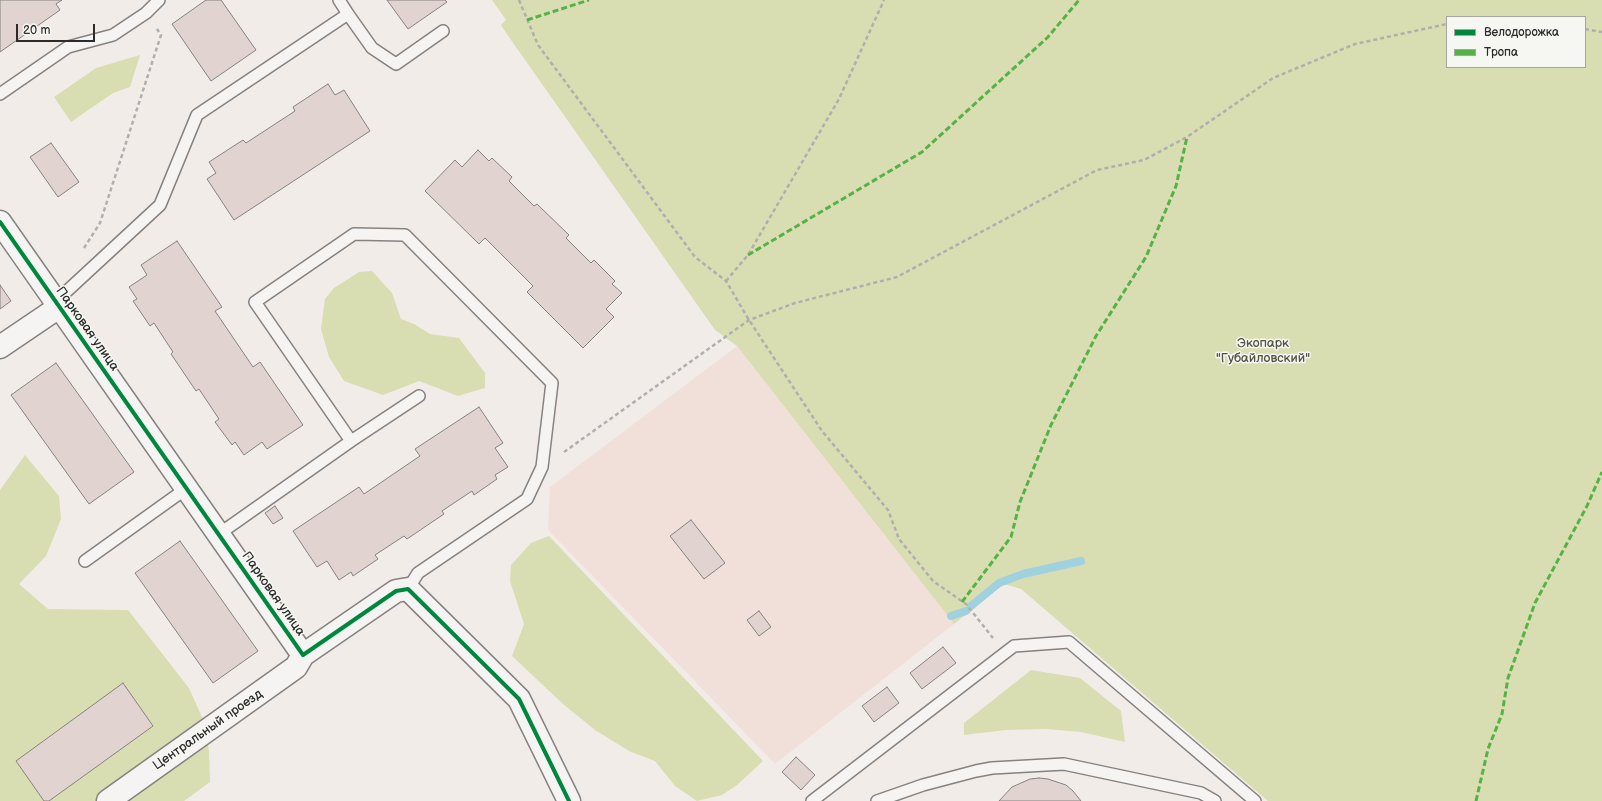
<!DOCTYPE html>
<meta charset="utf-8">
<style>
body{margin:0}
#map{position:relative;width:1602px;height:801px;overflow:hidden;background:#f2ece9;font-family:"Balsamiq Sans",sans-serif}
canvas{display:block}
.legend{position:absolute;left:1446px;top:16px;width:140px;height:52px;box-sizing:border-box;background:#f6f6f2;border:1px solid #a5a5a2;margin:0;padding:5px 7px;list-style:none;font-size:12px;color:#2b2b2b}
.legend li{display:flex;align-items:center;gap:8px;height:20px}
.legend b{width:20px;border:1px solid #a5a5a2}
.scale{position:absolute;left:16px;top:24px;width:79px;height:18px;box-sizing:border-box;border:2px solid #2b2b2b;border-top:0;padding-left:5px;font-size:12px;line-height:14px;white-space:nowrap;color:#2b2b2b;-webkit-text-stroke:3px #f6f6f2;paint-order:stroke}
</style>
<div id="map">
<canvas width="1602" height="801"></canvas>
<ul class="legend">
<li><b style="height:5px;background:#00873e"></b>Велодорожка</li>
<li><b style="height:5px;background:#56b246"></b>Тропа</li>
</ul>
<div class="scale">20 m</div>
</div>
<script>
const ctx = document.querySelector('canvas').getContext('2d');
ctx.lineJoin = 'round';
function paint(path, color) {
  ctx.fillStyle = color;
  ctx.fill(path, 'evenodd');
}
function toPath(rows) {
  const path = new Path2D();
  for (const r of rows) {
    path.moveTo(r[0], r[1]);
    for (let i = 2; i < r.length; i += 2) path.lineTo(r[i], r[i + 1]);
  }
  return path;
}
function stroke(path, color, width, dash) {
  ctx.strokeStyle = color;
  ctx.lineWidth = width;
  ctx.lineCap = dash ? 'butt' : 'round';
  ctx.setLineDash(dash || []);
  ctx.stroke(path);
}
function label(font, color, halo, rows, align = 'center') {
  ctx.font = font + ' "Balsamiq Sans",sans-serif';
  ctx.lineWidth = 3;
  ctx.setLineDash([]);
  ctx.textBaseline = 'middle';
  ctx.strokeStyle = halo;
  ctx.fillStyle = color;
  for (const [text, x, y, turn = 0] of rows) {
    ctx.save();
    ctx.translate(x, y);
    ctx.rotate((+turn || 0) * Math.PI / 180);
    ctx.textAlign = isNaN(turn) ? turn : align;
    if (halo) ctx.strokeText(text, 0, 0);
    ctx.fillText(text, 0, 0);
    ctx.restore();
  }
}
paint(toPath([
 [737,346,954,624,775,764,548,530,550,487]
]), '#f1e0da');
paint(toPath([
 [492,0,1602,0,1602,801,1268,801,1021,589,1004,584,954,624,737,346,715,330,504,30,501,25,506,20],
 [1447,17,1585,17,1585,67,1447,67],
 [140,55,130,87,113,93,71,122,54,97,96,68],
 [372,271,392,293,401,319,414,324,430,334,459,338,485,373,485,388,458,396,419,381,383,395,344,381,329,357,321,329,325,299,334,288,359,272],
 [25,455,59,496,61,519,46,556,19,584,48,609,128,610,189,688,205,724,209,752,210,782,184,801,49,801,153,726,123,684,16,761,44,801,0,801,0,490],
 [549,536,763,761,737,785,722,795,697,801,675,786,655,761,629,751,595,730,563,704,512,656,524,624,510,581,511,565,531,543],
 [1031,670,1080,678,1121,711,1125,742,1081,732,1046,729,1006,730,964,735,964,723]
]), '#d9ddb2');
stroke(toPath([
 [971,606,999,583,1023,574,1081,561],
 [951,616,966,611]
]), '#9fd1df', 8);
const building = toPath([
 [0,0,62,0,56,4,60,10,0,52,0,0],
 [206,0,221,0,256,50,211,81,172,24,206,0],
 [387,0,445,0,447,2,408,29,387,0],
 [328,84,335,95,344,90,370,131,234,220,207,179,216,173,209,162,243,140,246,143,295,111,293,107,328,84],
 [51,143,79,182,58,197,30,157,51,143],
 [478,150,489,161,492,158,512,177,509,181,534,206,537,204,569,235,566,238,591,263,594,260,615,281,612,284,622,293,606,309,614,317,583,348,527,292,533,286,485,238,479,244,425,191,455,160,462,167,478,150],
 [177,241,222,307,215,311,253,367,260,362,303,425,267,449,262,442,244,455,235,442,232,445,215,422,219,419,199,389,196,391,171,354,173,352,154,323,150,326,133,301,137,299,129,287,147,275,141,265,177,241],
 [0,285,11,301,0,309,0,285],
 [56,363,134,472,89,504,11,395,56,363],
 [479,407,503,443,495,448,508,467,495,475,497,479,474,495,472,491,442,511,444,514,407,539,404,536,375,555,378,559,353,576,351,572,339,580,327,561,317,567,293,531,359,487,364,494,420,456,415,449,479,407],
 [275,506,283,518,273,524,265,513,275,506],
 [691,520,725,563,704,579,670,536,691,520],
 [180,541,258,651,213,683,135,573,180,541],
 [759,611,771,627,759,636,747,620,759,611],
 [943,647,956,663,922,689,910,673,943,647],
 [123,683,153,726,49,801,44,801,16,761,123,683],
 [887,687,899,703,874,722,862,706,887,687],
 [796,757,815,775,801,790,782,772,796,757],
 [1039,778,1048,779,1066,785,1073,791,1081,801,999,801,1012,787,1030,779,1039,778]
]);
paint(building, '#e1d3cf');
stroke(building, '#858280', 1);
const service = toPath([
 [339,0,348,14],
 [0,94,68,47,113,35,146,13,159,0],
 [55,300,67,291,160,205,197,115,348,14,372,48,396,64,443,31],
 [351,441,419,396],
 [219,534,351,441,255,302,354,234,405,235,552,383,542,467,527,499,418,573,408,589],
 [85,561,187,488],
 [812,801,1014,646,1069,642,1255,801],
 [877,801,923,785,976,771,992,768,1064,764,1201,793,1215,801]
]);
const minor = toPath([
 [0,222,303,655,396,591,408,589,519,699,569,801],
 [0,347,59,307],
 [108,801,296,667,303,655]
]);
stroke(service, '#858280', 14);
stroke(minor, '#858280', 25);
stroke(toPath([
 [519,0,538,45,695,257,726,281,749,320,822,431,888,510,899,539,933,581,966,604,993,638],
 [1585,29,1602,32],
 [84,248,100,223,161,35,157,29],
 [726,281,748,255,839,99,884,0],
 [564,452,749,320,795,303,897,277,1097,170,1144,160,1187,137,1273,78,1355,44,1447,24]
]), '#b0afae', 2.5, [4, 3]);
stroke(service, '#f5f4f2', 11);
stroke(minor, '#f5f4f2', 22);
stroke(toPath([
 [527,20,589,0],
 [748,255,922,152,1048,37,1079,0],
 [962,602,1011,537,1020,502,1051,425,1096,336,1146,257,1176,186,1187,137],
 [1476,801,1488,749,1502,714,1508,678,1535,603,1587,506,1602,472]
]), '#56b246', 3, [6, 3]);
stroke(toPath([
 [0,222,303,655,396,591,408,589,519,699,569,801]
]), '#00873e', 4);
label('13px', '#2b2b2b', '#f6f6f2', [
 ["Парковая улица",87,329,55],
 ["Парковая улица",273,594,55],
 ["Центральный проезд",208,730,-35]
]);
label('13px', '#515442', '#f6f6f2', [
 ["Экопарк",1263,344],
 ["\"Губайловский\"",1263,359]
]);
</script>
